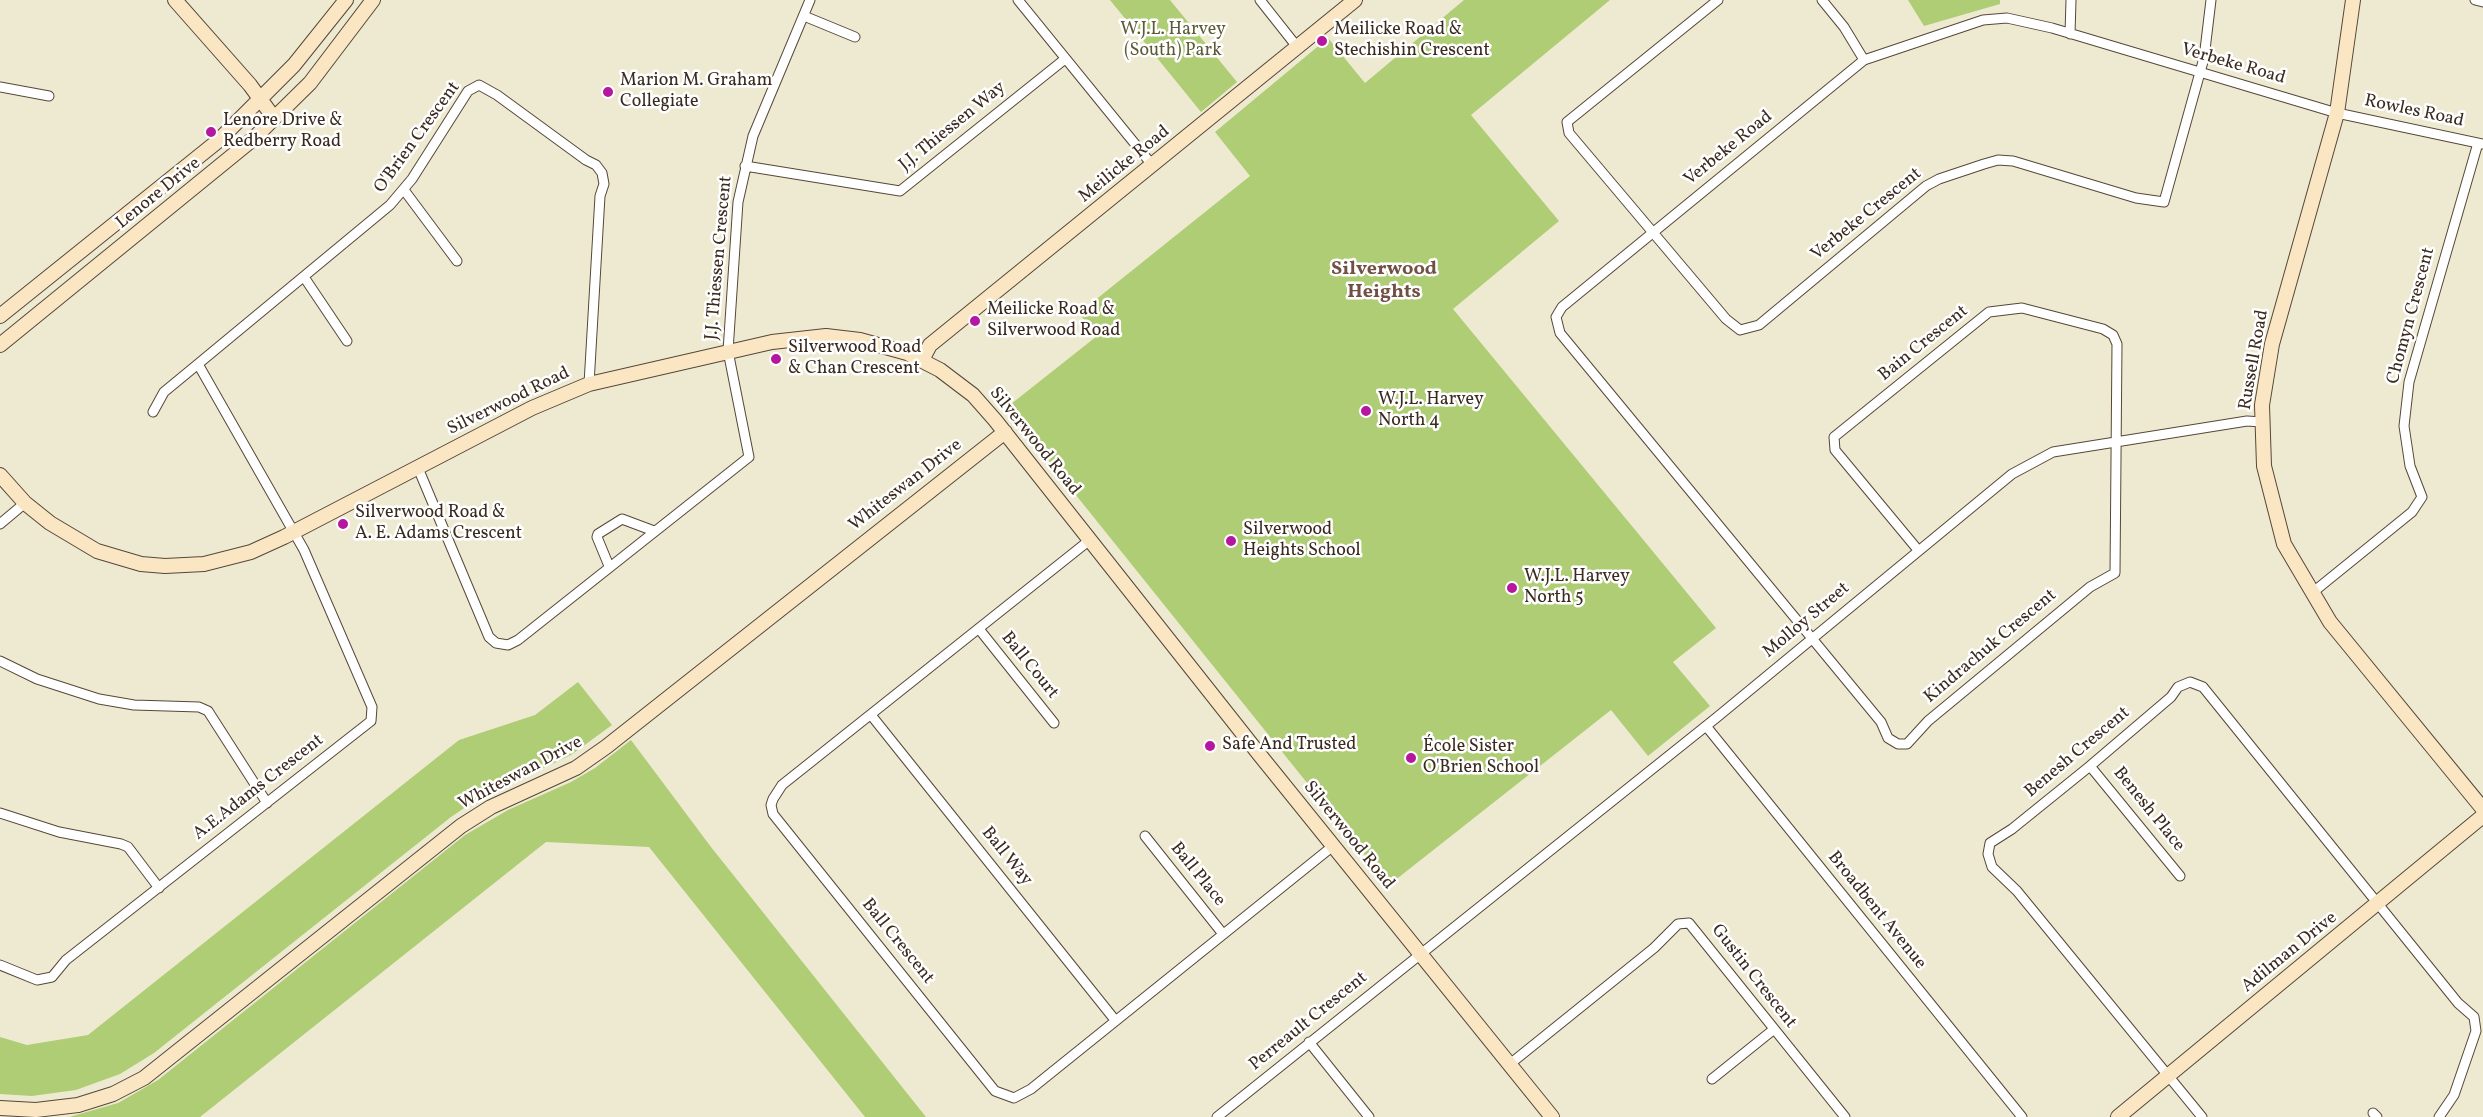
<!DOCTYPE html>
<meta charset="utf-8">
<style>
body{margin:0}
canvas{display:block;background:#eeead1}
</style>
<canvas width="2483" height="1117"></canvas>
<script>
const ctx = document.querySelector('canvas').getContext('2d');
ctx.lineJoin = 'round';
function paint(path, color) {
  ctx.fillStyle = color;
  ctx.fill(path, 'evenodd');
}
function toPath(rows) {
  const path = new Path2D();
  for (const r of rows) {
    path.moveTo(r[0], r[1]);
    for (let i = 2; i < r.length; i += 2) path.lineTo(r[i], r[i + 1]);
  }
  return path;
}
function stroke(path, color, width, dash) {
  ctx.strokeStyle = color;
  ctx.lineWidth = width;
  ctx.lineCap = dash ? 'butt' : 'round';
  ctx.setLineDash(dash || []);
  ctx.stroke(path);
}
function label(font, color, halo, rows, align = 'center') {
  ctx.font = font + ' Vollkorn,serif';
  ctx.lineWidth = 5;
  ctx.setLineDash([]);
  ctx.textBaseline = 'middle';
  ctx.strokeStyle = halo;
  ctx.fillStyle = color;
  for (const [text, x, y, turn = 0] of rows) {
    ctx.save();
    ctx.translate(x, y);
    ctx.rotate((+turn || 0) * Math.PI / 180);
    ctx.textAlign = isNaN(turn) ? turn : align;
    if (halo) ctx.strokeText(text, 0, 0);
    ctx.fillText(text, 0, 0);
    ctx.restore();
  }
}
paint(toPath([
 [1110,0,1170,0,1237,82,1201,112],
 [1464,0,1610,0,1471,115,1559,221,1453,309,1716,628,1673,662,1710,706,1648,756,1611,710,1389,885,1006,408,1097,336,1079,313,1250,176,1215,132,1328,38,1365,83],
 [1908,0,2000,0,2000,4,1924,26],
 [578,682,612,725,571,755,473,802,451,817,154,1053,120,1074,76,1090,32,1096,0,1094,0,1037,27,1045,88,1035,459,740,535,715],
 [631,740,711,847,926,1117,865,1117,649,847,546,842,200,1117,69,1117,118,1103,158,1080,465,835,508,810,571,782,595,768]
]), '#afcd75');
const street = toPath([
 [1018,0,1153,166],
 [1260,0,1298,48],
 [1718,0,1567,122,1569,133,1726,319,1740,330,1759,325,1926,186,1939,179,1984,164,1998,160,2013,161,2136,198,2164,202,2204,58,2211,0],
 [1822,0,1844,27,1864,60],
 [2475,0,2483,2],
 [804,16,855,37],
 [2070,34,2071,0],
 [0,87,49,96],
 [745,166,900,191,1065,59],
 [404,190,457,261],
 [304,277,347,341],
 [153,412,164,392,198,364],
 [418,468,489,637,496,643,508,645,518,640,749,457,728,351,738,202,753,136,810,0],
 [0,524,25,503],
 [1091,539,782,785,773,799,771,805,773,814,995,1091,1014,1098,1031,1089,1333,846],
 [1918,550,1835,450,1834,437,1989,312,2022,308,2103,329,2113,335,2117,344,2115,573,2090,587,1928,721,1907,744,1898,744,1888,738,1881,722,1560,333,1556,317,1562,307,1864,60,1983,20,2007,18,2052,28,2337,113,2483,144],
 [609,566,597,537,598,534,622,519,654,531],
 [2312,593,2412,512,2422,497,2410,466,2404,426,2409,382,2478,143],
 [979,629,1054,723],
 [0,661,37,679,99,699,134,705,199,707,208,711,267,803],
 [871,715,1115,1020],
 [1706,726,2022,1117],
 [2090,766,2180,876],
 [0,813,59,832,121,844,128,847,159,888],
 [1145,836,1223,934],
 [0,965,37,980,52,977,66,960,371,721,372,707,304,550,198,364,390,205,412,179,468,91,479,85,497,95,586,160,596,165,602,173,604,184,600,196,589,384],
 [1309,1042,1369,1117],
 [1510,1064,1654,948,1678,924,1689,923,1845,1117],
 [1712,1079,1773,1030],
 [2373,1113,2377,1117],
 [1217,1117,1716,718,2012,474,2053,452,2247,421,2262,422],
 [2202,1117,2017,891,1992,867,1988,854,1990,843,2012,829,2090,766,2171,697,2178,687,2190,682,2203,687,2458,1003,2474,1017,2476,1031,2454,1095,2439,1117]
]);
const secondary = toPath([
 [175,0,250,85,274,118],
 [2353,0,2337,113,2272,344,2262,405,2264,466,2284,544,2330,622,2483,809],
 [0,316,218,141,294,65,346,0],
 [0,345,253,139,310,83,373,0],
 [922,360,930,345,1355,0],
 [0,475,25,503,50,523,97,551,141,564,165,566,204,564,251,552,284,537,532,408,589,384,772,342,826,336,860,340,907,353,940,370,973,395,995,420,1259,754,1552,1117],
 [0,1108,36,1110,78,1105,113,1094,144,1078,461,826,491,807,576,768,606,747,1005,432],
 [2118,1117,2483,816]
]);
stroke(street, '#564739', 11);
stroke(secondary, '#564739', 16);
stroke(street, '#fff', 9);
stroke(secondary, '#fbe6c4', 14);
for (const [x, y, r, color] of [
 [1322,41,6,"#b5179e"],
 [608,92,6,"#b5179e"],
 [211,132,6,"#b5179e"],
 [975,321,6,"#b5179e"],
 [776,359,6,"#b5179e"],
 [1366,411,6,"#b5179e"],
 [343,524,6,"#b5179e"],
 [1231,541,6,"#b5179e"],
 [1512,588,6,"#b5179e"],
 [1210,746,6,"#b5179e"],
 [1411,758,6,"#b5179e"]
]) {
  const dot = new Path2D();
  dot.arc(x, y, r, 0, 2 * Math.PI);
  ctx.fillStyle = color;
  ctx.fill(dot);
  stroke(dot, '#fff', 2);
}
label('18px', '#5e5b38', '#fff', [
 ["W.J.L. Harvey",1173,31],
 ["(South) Park",1173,52]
]);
label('18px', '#3b2a1e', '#fff', [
 ["Meilicke Road &",1334,31],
 ["Stechishin Crescent",1334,52],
 ["Marion M. Graham",620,82],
 ["Collegiate",620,103],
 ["Lenore Drive &",223,122],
 ["Redberry Road",223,143],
 ["Meilicke Road &",987,311],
 ["Silverwood Road",987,332],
 ["Silverwood Road",788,349],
 ["& Chan Crescent",788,370],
 ["W.J.L. Harvey",1378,401],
 ["North 4",1378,422],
 ["Silverwood Road &",355,514],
 ["A. E. Adams Crescent",355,535],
 ["Silverwood",1243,531],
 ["Heights School",1243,552],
 ["W.J.L. Harvey",1524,578],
 ["North 5",1524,599],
 ["Safe And Trusted",1222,746],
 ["École Sister",1423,748],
 ["O'Brien School",1423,769]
], 'left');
label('18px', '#3b2a1e', '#fff', [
 ["Verbeke Road",2233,65,16],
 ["Rowles Road",2414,112,12],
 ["J.J. Thiessen Way",953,127,-39],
 ["O'Brien Crescent",418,138,-54],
 ["Verbeke Road",1729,149,-39],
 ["Meilicke Road",1125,165,-39],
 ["Lenore Drive",159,194,-39],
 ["Verbeke Crescent",1867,215,-39],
 ["J.J. Thiessen Crescent",720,258,-85],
 ["Chomyn Crescent",2412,316,-75],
 ["Bain Crescent",1924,344,-39],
 ["Russell Road",2255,360,-80],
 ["Silverwood Road",509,402,-26],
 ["Silverwood Road",1034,442,51],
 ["Whiteswan Drive",906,486,-38],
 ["Molloy Street",1807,621,-40],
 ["Kindrachuk Crescent",1991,647,-40],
 ["Ball Court",1029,666,51],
 ["Benesh Crescent",2078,753,-40],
 ["Whiteswan Drive",521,774,-28],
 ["A.E.Adams Crescent",259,788,-38],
 ["Benesh Place",2148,810,51],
 ["Silverwood Road",1348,836,51],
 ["Ball Way",1006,857,51],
 ["Ball Place",1197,875,51],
 ["Broadbent Avenue",1876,911,51],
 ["Ball Crescent",897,942,51],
 ["Adilman Drive",2290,953,-39],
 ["Gustin Crescent",1753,977,52],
 ["Perreault Crescent",1309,1022,-39]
]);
label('bold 20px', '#714f43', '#fff', [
 ["Silverwood",1384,270],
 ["Heights",1384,293]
]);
</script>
